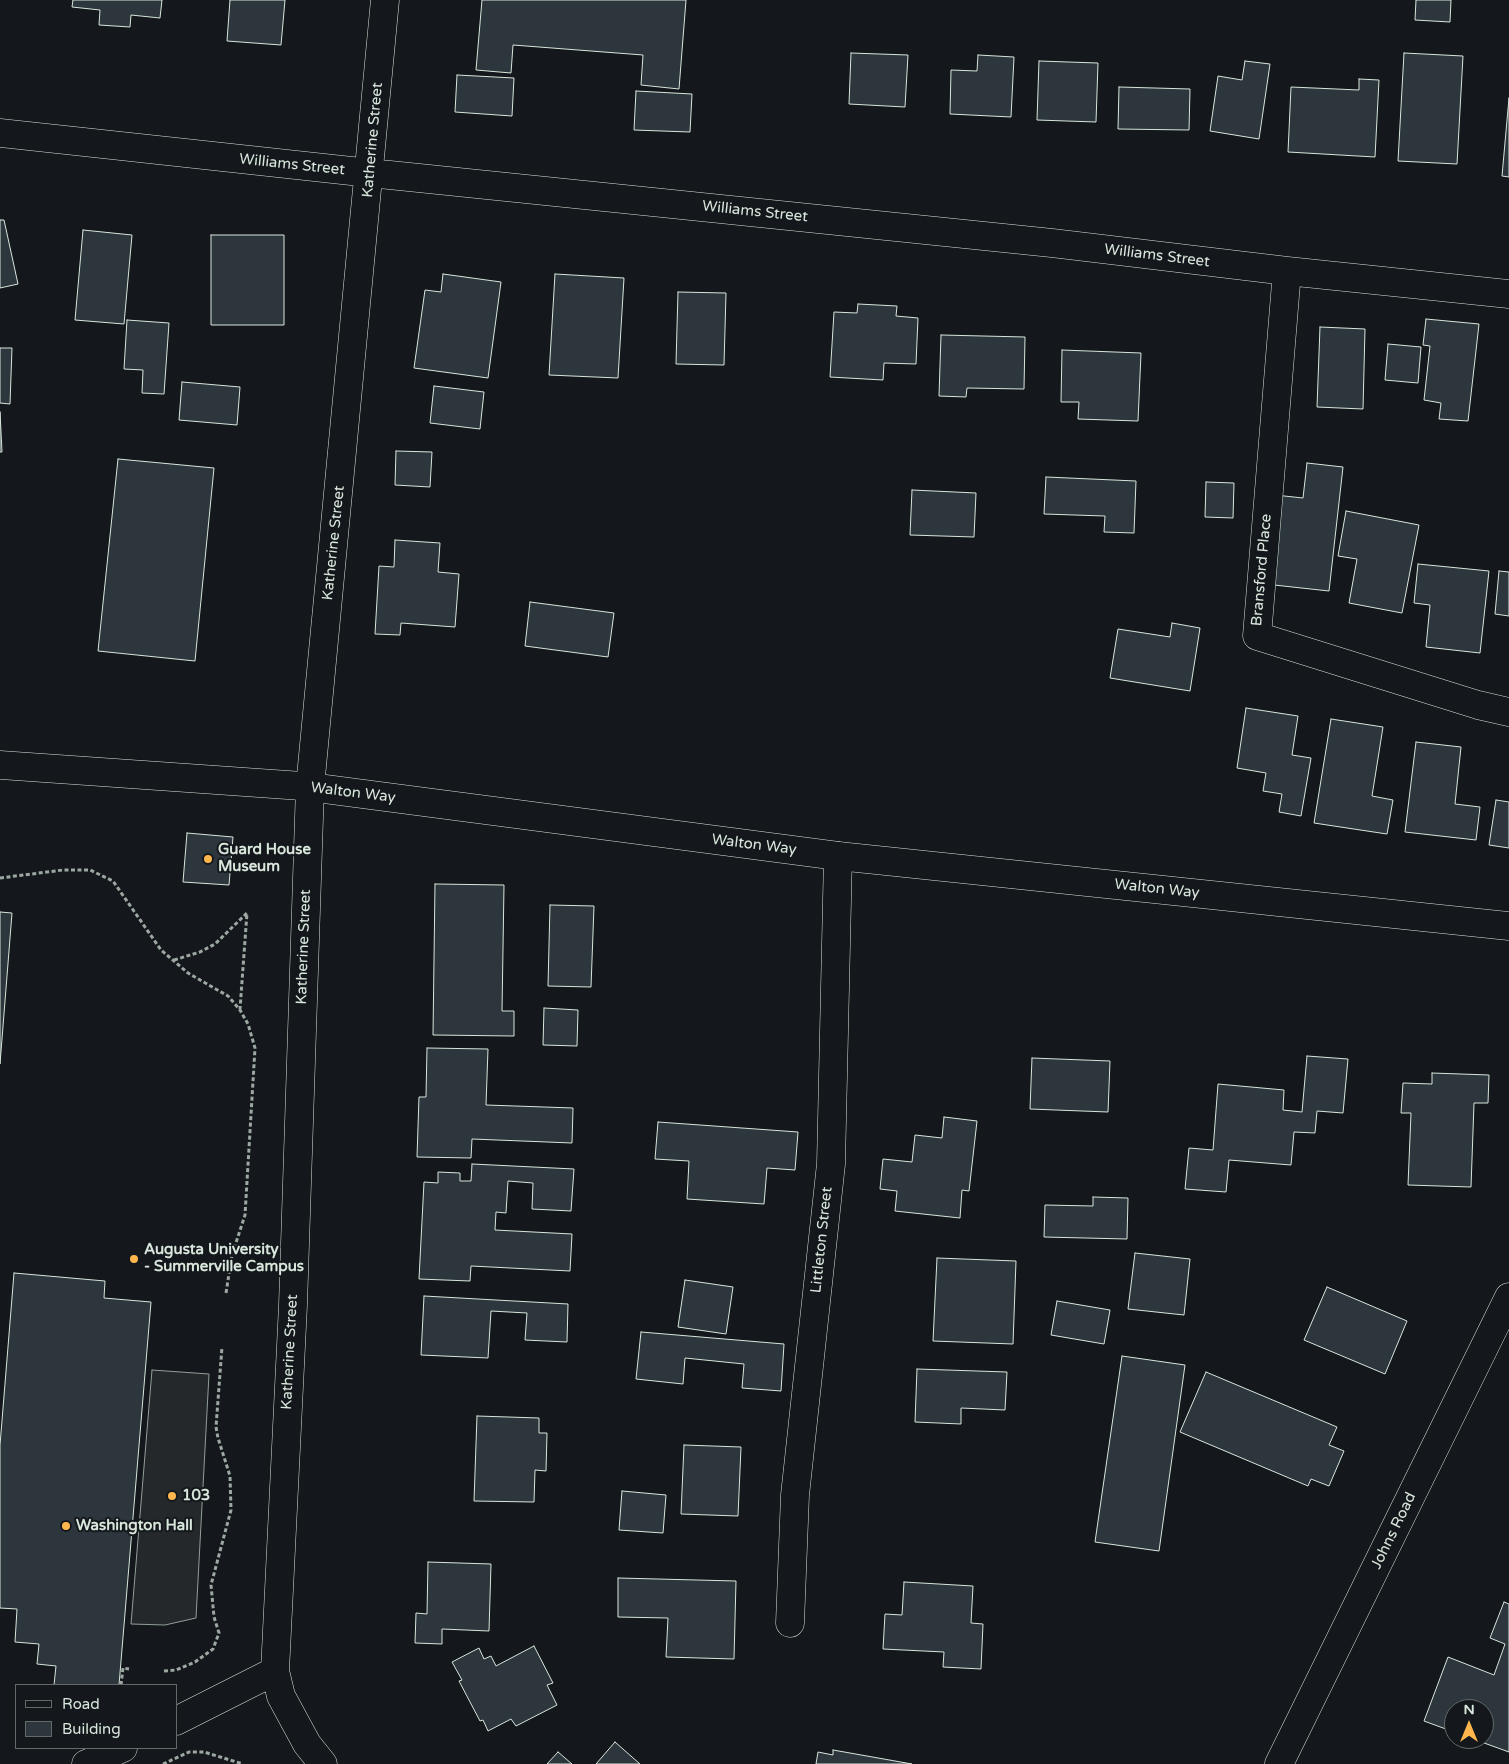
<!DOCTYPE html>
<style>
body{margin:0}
#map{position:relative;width:1509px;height:1764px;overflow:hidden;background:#14181c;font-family:"Varela Round",sans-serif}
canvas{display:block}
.legend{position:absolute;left:15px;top:1684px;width:162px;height:65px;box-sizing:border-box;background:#14181c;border:1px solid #626a69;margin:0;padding:6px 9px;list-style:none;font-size:15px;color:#d8e6dc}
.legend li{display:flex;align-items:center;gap:10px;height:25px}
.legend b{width:25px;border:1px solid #626a69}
.north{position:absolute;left:1444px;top:1699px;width:50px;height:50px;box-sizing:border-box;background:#14181c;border:1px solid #626a69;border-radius:50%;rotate:0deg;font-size:14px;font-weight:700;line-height:20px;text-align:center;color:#d8e6dc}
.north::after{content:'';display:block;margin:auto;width:18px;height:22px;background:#ffb74d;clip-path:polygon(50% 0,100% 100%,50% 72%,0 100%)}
</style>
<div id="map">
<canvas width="1509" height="1764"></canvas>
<ul class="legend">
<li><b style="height:6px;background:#14181c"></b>Road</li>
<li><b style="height:14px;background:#2c363c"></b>Building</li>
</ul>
<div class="north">N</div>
</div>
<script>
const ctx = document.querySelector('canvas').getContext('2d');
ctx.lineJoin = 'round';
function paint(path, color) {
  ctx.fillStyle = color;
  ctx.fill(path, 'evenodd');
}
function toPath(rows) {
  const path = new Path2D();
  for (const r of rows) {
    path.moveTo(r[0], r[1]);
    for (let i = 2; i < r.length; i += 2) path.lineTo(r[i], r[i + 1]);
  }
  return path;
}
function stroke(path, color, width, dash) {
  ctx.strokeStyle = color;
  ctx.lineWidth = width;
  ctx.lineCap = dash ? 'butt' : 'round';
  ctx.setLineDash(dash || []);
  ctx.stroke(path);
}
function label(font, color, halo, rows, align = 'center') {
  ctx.font = font + ' "Varela Round",sans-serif';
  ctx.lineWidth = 4;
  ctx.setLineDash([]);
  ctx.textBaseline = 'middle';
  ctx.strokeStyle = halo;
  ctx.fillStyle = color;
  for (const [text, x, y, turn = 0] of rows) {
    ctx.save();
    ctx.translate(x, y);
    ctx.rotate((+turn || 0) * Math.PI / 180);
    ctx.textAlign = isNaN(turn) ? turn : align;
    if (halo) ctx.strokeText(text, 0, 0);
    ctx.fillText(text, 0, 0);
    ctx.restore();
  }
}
const parking = toPath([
 [152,1370,209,1374,196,1618,165,1625,131,1624,152,1370]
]);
paint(parking, '#24282b');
stroke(parking, '#939e99', 1);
const building = toPath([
 [73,0,162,0,160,18,131,15,130,27,99,25,100,10,72,7,73,0],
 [230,0,285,0,281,45,227,41,230,0],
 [482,0,686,0,679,89,641,85,643,55,513,45,511,73,476,70,482,0],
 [1416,0,1451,0,1450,22,1415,20,1416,0],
 [851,53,908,55,905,107,849,104,851,53],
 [1404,53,1463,56,1457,164,1398,161,1404,53],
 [978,55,1014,57,1011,117,950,114,951,70,977,71,978,55],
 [1039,61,1098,63,1096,122,1037,120,1039,61],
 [1245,61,1270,64,1259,139,1210,131,1218,76,1242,80,1245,61],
 [457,75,514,78,512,116,455,112,457,75],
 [1359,79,1379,80,1375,157,1288,152,1291,87,1359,90,1359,79],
 [1119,87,1190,89,1189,130,1118,129,1119,87],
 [636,91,692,94,690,132,634,130,636,91],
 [1509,98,1509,177,1502,176,1509,98],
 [0,220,4,220,18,284,0,288,0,220],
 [83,230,132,235,124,324,75,320,83,230],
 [211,235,284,235,284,325,211,325,211,235],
 [443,274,501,282,488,378,414,368,425,290,441,292,443,274],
 [555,274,624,278,618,378,549,375,555,274],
 [678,292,726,293,724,365,676,364,678,292],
 [858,304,897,306,896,316,918,318,916,364,884,363,883,380,830,377,834,312,857,313,858,304],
 [1426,319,1479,324,1468,421,1439,419,1441,403,1424,400,1430,346,1423,345,1426,319],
 [127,320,169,323,164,394,142,393,143,370,124,369,127,320],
 [1320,327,1365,329,1363,409,1317,407,1320,327],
 [941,335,1025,337,1024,389,967,388,966,397,939,396,941,335],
 [1388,344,1421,347,1418,383,1385,380,1388,344],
 [0,348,12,348,10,404,0,403,0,348],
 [1062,350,1141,353,1138,421,1078,419,1079,402,1061,402,1062,350],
 [182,382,240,387,237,425,179,420,182,382],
 [434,386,484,392,480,429,430,423,434,386],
 [0,412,2,452,0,452,0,412],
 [396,451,432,452,430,487,395,485,396,451],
 [118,459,214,468,195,661,98,651,118,459],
 [1307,463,1343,467,1329,591,1265,584,1275,495,1303,498,1307,463],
 [1046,477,1136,481,1134,533,1104,532,1105,516,1044,514,1046,477],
 [1206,482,1234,483,1233,518,1205,517,1206,482],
 [912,490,976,493,974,537,910,535,912,490],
 [1346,511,1419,525,1402,613,1349,603,1357,559,1338,556,1346,511],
 [395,540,440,543,438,572,459,574,455,627,401,623,400,635,375,634,379,566,394,567,395,540],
 [1418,564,1489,571,1480,653,1426,647,1430,605,1414,603,1418,564],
 [1499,571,1509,572,1509,616,1495,614,1499,571],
 [530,602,614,613,608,657,525,646,530,602],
 [1172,623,1200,628,1190,691,1110,678,1118,629,1170,637,1172,623],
 [1246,708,1298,716,1292,755,1311,758,1301,816,1279,812,1282,794,1263,791,1266,773,1237,768,1246,708],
 [1331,719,1383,727,1372,796,1393,800,1387,834,1314,823,1331,719],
 [1416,742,1461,747,1455,804,1480,807,1476,840,1405,832,1416,742],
 [1496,800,1509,802,1509,848,1489,845,1496,800],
 [187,833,233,837,229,885,183,882,187,833],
 [435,884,504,885,502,1011,514,1011,514,1036,433,1035,435,884],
 [550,905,594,906,591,987,548,986,550,905],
 [0,912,12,913,0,1064,0,912],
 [544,1008,578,1010,577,1046,543,1045,544,1008],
 [427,1048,488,1049,486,1105,573,1108,572,1143,472,1139,471,1158,417,1157,419,1097,426,1097,427,1048],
 [1307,1056,1348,1059,1343,1113,1317,1111,1315,1133,1294,1132,1291,1165,1229,1160,1226,1192,1185,1189,1189,1148,1213,1150,1218,1084,1284,1090,1283,1110,1302,1112,1307,1056],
 [1032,1058,1110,1061,1108,1112,1030,1109,1032,1058],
 [1432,1073,1489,1075,1488,1103,1474,1103,1471,1187,1408,1185,1411,1113,1401,1113,1403,1083,1432,1084,1432,1073],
 [944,1117,977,1121,969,1191,962,1190,960,1218,895,1211,897,1191,880,1189,883,1159,912,1162,915,1135,942,1138,944,1117],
 [658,1122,798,1132,795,1170,767,1168,764,1204,687,1199,689,1161,655,1159,658,1122],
 [472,1164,574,1169,571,1211,532,1209,533,1183,508,1181,506,1213,496,1212,495,1230,572,1234,570,1271,471,1266,470,1281,419,1279,424,1182,438,1183,438,1172,460,1173,460,1181,471,1181,472,1164],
 [1093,1197,1128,1198,1127,1239,1044,1237,1045,1205,1093,1206,1093,1197],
 [1135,1253,1190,1259,1184,1315,1128,1309,1135,1253],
 [937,1258,1016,1261,1013,1344,933,1341,937,1258],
 [14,1273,105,1281,104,1298,151,1302,119,1685,54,1685,56,1666,37,1664,39,1644,15,1642,17,1609,0,1608,0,1445,14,1273],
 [685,1280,733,1287,726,1334,678,1327,685,1280],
 [1327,1287,1407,1321,1385,1374,1304,1340,1327,1287],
 [424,1296,568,1304,567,1342,525,1340,527,1313,491,1311,488,1358,421,1355,424,1296],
 [1057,1301,1110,1310,1104,1344,1051,1335,1057,1301],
 [641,1332,784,1344,781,1391,742,1388,744,1364,685,1358,683,1384,636,1379,641,1332],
 [1122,1356,1185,1365,1159,1551,1095,1542,1122,1356],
 [917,1369,1007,1372,1005,1410,961,1408,961,1424,915,1422,917,1369],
 [1206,1372,1337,1427,1329,1445,1344,1451,1329,1486,1311,1479,1308,1486,1180,1432,1206,1372],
 [477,1416,539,1418,539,1433,547,1433,546,1471,535,1470,534,1502,474,1501,477,1416],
 [684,1445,741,1447,738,1516,681,1514,684,1445],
 [622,1491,666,1495,663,1533,619,1530,622,1491],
 [428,1562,491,1564,489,1631,442,1629,442,1644,415,1643,416,1613,427,1614,428,1562],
 [618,1578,736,1581,734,1659,666,1657,668,1618,618,1617,618,1578],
 [904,1582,973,1586,971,1623,983,1624,981,1669,943,1667,944,1652,883,1649,885,1614,902,1615,904,1582],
 [1504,1602,1509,1604,1509,1752,1473,1739,1484,1739,1484,1709,1454,1709,1454,1732,1424,1721,1448,1657,1494,1675,1505,1644,1490,1638,1504,1602],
 [534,1646,553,1683,547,1685,557,1705,516,1726,511,1719,488,1731,483,1720,480,1721,459,1681,462,1680,452,1662,479,1648,484,1659,491,1656,496,1666,534,1646],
 [615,1742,640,1764,596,1764,615,1742],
 [833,1750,912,1764,816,1764,818,1752,833,1755,833,1750],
 [558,1752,572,1764,547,1764,558,1752]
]);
paint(building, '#2c363c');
stroke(building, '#d8e6dc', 1);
const minor = toPath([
 [0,133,370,173,1052,243,1287,271,1509,294],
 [1287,271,1257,636,1478,705,1509,712],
 [790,1623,795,1495,831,1164,838,856],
 [176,1721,275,1671],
 [86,1764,123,1748],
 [323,1764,307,1744,281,1696,275,1671,293,1305,310,787,385,0],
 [1279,1764,1509,1297]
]);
const major = toPath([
 [0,765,302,786,838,856,1509,926]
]);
stroke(minor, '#d8e6dc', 29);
stroke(major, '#d8e6dc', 29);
stroke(toPath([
 [0,878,63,870,90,870,113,881,161,950,188,973,228,996,240,1010,248,1024,255,1048,245,1215,232,1255,226,1293],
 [174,960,200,952,215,944,247,913,240,1009],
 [164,1671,176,1670,195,1662,213,1649,219,1633,214,1617,211,1585,231,1510,230,1476,218,1438,216,1427,222,1347],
 [121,1685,123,1668,129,1669],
 [163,1764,189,1752,204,1752,243,1764]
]), '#9da8a2', 3, [4, 2.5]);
stroke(minor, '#14181c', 28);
stroke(major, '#14181c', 28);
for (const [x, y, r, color] of [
 [208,859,5,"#ffb74d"],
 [134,1259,5,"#ffb74d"],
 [172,1496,5,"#ffb74d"],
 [66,1526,5,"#ffb74d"]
]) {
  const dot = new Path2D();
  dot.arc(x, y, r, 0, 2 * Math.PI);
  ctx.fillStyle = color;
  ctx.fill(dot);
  stroke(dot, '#14181c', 2);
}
label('15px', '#d8e6dc', '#14181c', [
 ["Katherine Street",373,140,-85],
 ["Williams Street",292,165,6],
 ["Williams Street",755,212,6],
 ["Williams Street",1157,256,7],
 ["Katherine Street",334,543,-84],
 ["Bransford Place",1262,570,-85],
 ["Walton Way",353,793,7],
 ["Walton Way",754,845,7],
 ["Walton Way",1157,889,6],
 ["Katherine Street",304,947,-88],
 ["Littleton Street",822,1240,-84],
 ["Katherine Street",290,1352,-87],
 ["Johns Road",1394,1531,-64]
]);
label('bold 15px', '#d8e6dc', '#14181c', [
 ["Guard House",218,850],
 ["Museum",218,867],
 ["Augusta University",144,1250],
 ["- Summerville Campus",144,1267],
 ["103",182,1496],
 ["Washington Hall",76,1526]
], 'left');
</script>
